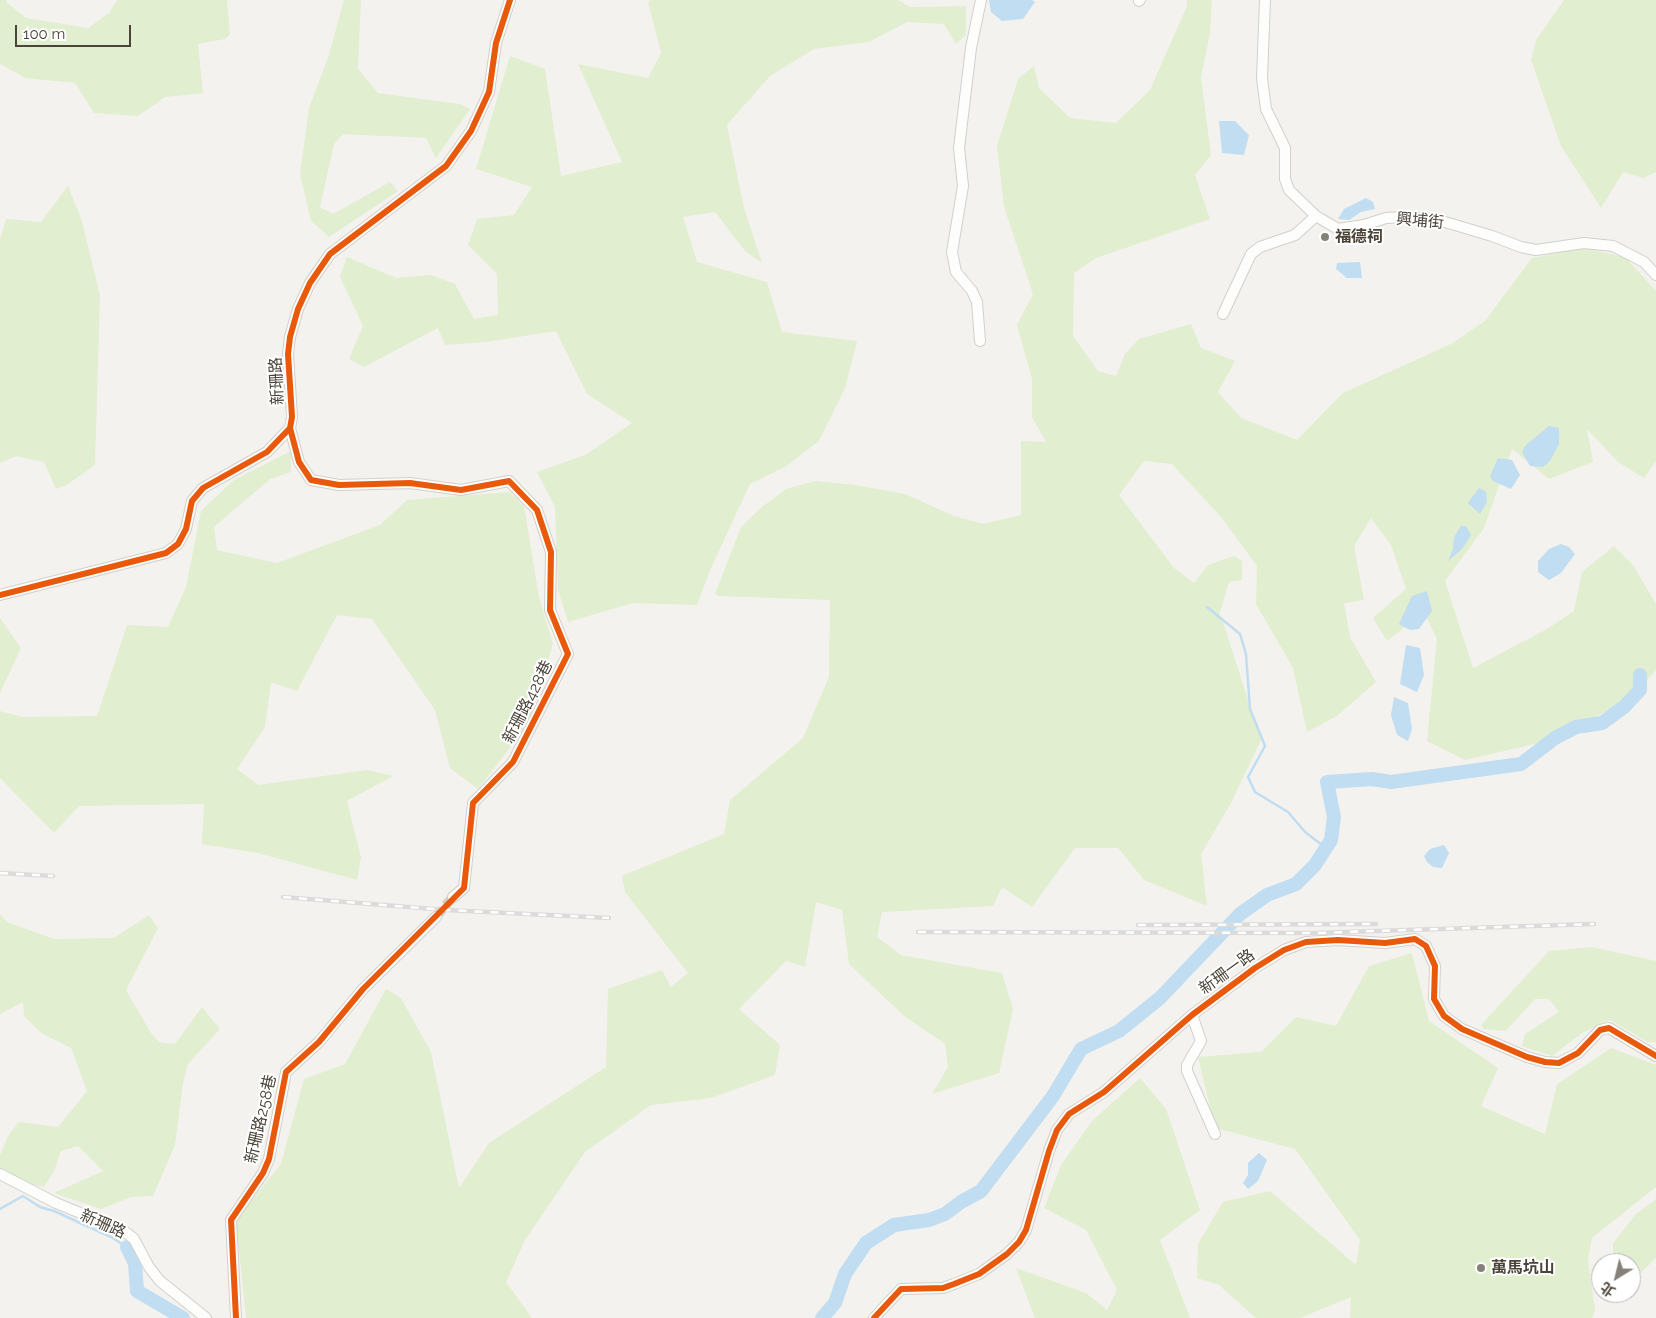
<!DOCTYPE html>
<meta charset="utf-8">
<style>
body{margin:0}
#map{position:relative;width:1656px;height:1318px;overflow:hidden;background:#f4f2ee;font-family:Raleway,"Noto Sans TC",sans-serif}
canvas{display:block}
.north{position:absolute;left:1591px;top:1253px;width:50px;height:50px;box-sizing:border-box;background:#fff;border:1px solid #b7b4b0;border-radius:50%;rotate:216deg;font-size:14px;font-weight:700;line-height:20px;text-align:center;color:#4b4439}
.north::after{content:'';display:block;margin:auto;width:18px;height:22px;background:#868178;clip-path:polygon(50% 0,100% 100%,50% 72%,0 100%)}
.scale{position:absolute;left:15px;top:25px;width:116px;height:22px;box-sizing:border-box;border:2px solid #4b4439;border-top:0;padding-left:6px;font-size:15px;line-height:18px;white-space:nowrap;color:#4b4439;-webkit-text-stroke:4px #fff;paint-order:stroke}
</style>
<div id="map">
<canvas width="1656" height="1318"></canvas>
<div class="north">北</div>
<div class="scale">100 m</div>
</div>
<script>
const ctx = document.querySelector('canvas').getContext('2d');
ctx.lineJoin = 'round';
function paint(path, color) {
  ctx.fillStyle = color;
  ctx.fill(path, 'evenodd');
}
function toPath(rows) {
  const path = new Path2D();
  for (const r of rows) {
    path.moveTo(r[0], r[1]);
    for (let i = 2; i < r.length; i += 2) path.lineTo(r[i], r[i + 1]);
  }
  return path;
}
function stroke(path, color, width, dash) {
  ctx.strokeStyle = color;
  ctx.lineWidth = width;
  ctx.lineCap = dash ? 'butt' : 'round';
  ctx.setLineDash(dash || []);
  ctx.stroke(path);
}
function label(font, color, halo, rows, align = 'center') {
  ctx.font = font + ' Raleway,"Noto Sans TC",sans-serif';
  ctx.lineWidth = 4;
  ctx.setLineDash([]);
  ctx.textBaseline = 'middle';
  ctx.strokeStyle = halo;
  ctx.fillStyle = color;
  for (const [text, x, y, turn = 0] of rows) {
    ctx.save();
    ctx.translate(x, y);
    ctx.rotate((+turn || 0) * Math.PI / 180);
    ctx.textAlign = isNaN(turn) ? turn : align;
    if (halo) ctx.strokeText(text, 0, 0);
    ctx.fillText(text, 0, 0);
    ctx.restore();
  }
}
paint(toPath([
 [0,0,7,0,6,2,26,18,88,28,109,13,117,0,227,0,230,34,225,39,198,44,203,93,165,97,138,116,94,113,75,83,25,78,0,64],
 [344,0,361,0,358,69,378,93,460,104,470,109,436,158,426,138,343,134,334,144,320,207,333,214,390,182,398,191,329,237,311,221,300,174,309,108,328,58],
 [650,0,898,0,910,7,966,6,966,35,956,44,944,24,907,22,869,42,814,49,770,76,727,125,744,208,762,263,745,251,715,212,683,217,697,262,767,282,782,332,857,341,845,388,819,441,785,467,750,484,711,568,697,605,633,603,568,622,558,590,555,507,537,472,585,455,632,423,587,394,556,331,486,342,445,345,438,328,364,367,349,359,363,326,340,277,347,257,396,278,431,275,455,284,474,319,498,315,497,274,468,245,477,219,514,215,532,187,476,169,510,56,545,69,561,176,622,162,578,64,648,78,661,53,648,2],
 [1187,0,1212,0,1210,34,1201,77,1211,155,1195,175,1210,219,1096,258,1074,273,1073,336,1098,371,1116,376,1125,354,1139,339,1191,324,1201,348,1235,361,1218,392,1241,418,1297,440,1343,393,1451,344,1485,321,1532,258,1583,248,1625,257,1656,291,1656,461,1644,478,1618,462,1587,429,1593,462,1549,479,1512,449,1484,528,1445,581,1473,668,1547,629,1574,611,1582,572,1614,546,1633,565,1656,604,1656,670,1633,697,1552,740,1465,760,1427,741,1437,639,1424,612,1387,641,1373,618,1406,589,1391,545,1371,518,1354,546,1364,600,1344,603,1350,637,1376,682,1337,716,1307,732,1293,668,1256,604,1257,566,1221,517,1172,464,1144,461,1119,495,1174,568,1194,583,1208,565,1234,556,1242,561,1242,580,1229,582,1219,616,1222,619,1261,740,1231,803,1201,854,1207,906,1144,880,1118,848,1075,848,1032,907,1002,887,993,906,882,912,877,937,901,955,1002,973,1013,1009,999,1073,932,1094,948,1067,945,1044,904,1016,849,964,842,910,816,902,805,967,786,961,739,1009,780,1045,775,1075,711,1098,651,1105,585,1152,525,1240,506,1282,532,1318,246,1318,236,1220,281,1164,304,1079,345,1064,386,989,401,998,431,1052,459,1188,489,1143,606,1067,608,989,662,970,671,987,688,973,625,892,622,876,724,834,730,800,803,738,829,677,830,600,718,596,715,594,741,527,762,507,786,489,815,481,855,485,905,494,954,516,983,524,1021,515,1021,441,1046,442,1032,417,1032,379,1017,325,1033,294,1004,207,997,146,1018,79,1034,66,1039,88,1070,118,1116,123,1150,90,1187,6],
 [1564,0,1656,0,1656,172,1643,178,1623,172,1601,208,1561,146,1531,60,1536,40],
 [68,186,82,221,100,296,95,465,68,484,56,489,44,462,16,456,0,463,0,239,6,219,41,222],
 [291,451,291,472,270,479,214,527,217,550,277,563,380,525,407,500,510,492,524,506,539,597,553,644,529,723,478,789,450,768,435,710,372,619,337,615,297,691,271,682,265,727,237,769,258,785,367,770,393,776,347,801,361,857,357,880,258,853,202,844,204,804,79,806,54,833,0,778,0,711,22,717,97,716,127,625,168,627,186,587,201,511,234,480],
 [0,618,21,648,0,693],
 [0,914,7,922,54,939,114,938,149,915,158,928,126,990,151,1033,159,1042,175,1044,202,1007,220,1029,188,1064,183,1083,175,1145,153,1196,131,1197,101,1209,54,1193,103,1171,78,1146,61,1151,54,1171,44,1187,9,1178,0,1172,0,1155,8,1136,19,1122,58,1127,87,1091,71,1048,41,1033,24,1016,23,1002,0,1014],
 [1592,947,1656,961,1656,1042,1648,1042,1610,1020,1582,1033,1552,1056,1522,1046,1525,1034,1559,1012,1549,999,1535,999,1506,1031,1484,1029,1481,1025,1549,951],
 [1412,953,1429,1021,1498,1068,1481,1106,1545,1134,1557,1084,1611,1048,1656,1065,1656,1187,1592,1238,1588,1260,1595,1310,1592,1318,1350,1318,1351,1297,1300,1318,1256,1318,1219,1285,1197,1278,1198,1244,1223,1202,1270,1191,1356,1265,1360,1240,1295,1149,1215,1128,1198,1057,1261,1052,1296,1017,1336,1026,1369,966],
 [1140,1078,1166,1109,1200,1210,1160,1240,1190,1318,1035,1318,1016,1268,1086,1293,1107,1310,1117,1290,1086,1230,1044,1208,1061,1165,1092,1121],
 [1656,1199,1656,1258,1631,1282,1631,1263,1613,1263,1613,1243,1636,1214]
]), '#e1eecf');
paint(toPath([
 [989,0,1032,0,1035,2,1023,19,1002,21,991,12],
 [1219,121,1235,121,1249,135,1244,155,1222,153],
 [1366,198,1373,202,1375,209,1361,212,1349,220,1338,219,1344,209],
 [1360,262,1362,278,1347,278,1336,269,1337,263],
 [1549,426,1559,428,1559,444,1550,461,1543,467,1530,466,1522,452,1526,445],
 [1498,458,1512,460,1520,475,1511,489,1493,481,1490,476],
 [1479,488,1486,492,1487,502,1480,514,1468,503],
 [1461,526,1466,526,1471,535,1462,549,1448,561,1453,549,1454,537],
 [1561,544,1569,547,1575,554,1561,573,1549,580,1538,572,1538,561,1549,549],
 [1427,591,1432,611,1419,629,1410,630,1399,624,1412,596],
 [1406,645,1420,648,1424,675,1417,692,1400,684],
 [1394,697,1408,703,1412,729,1408,741,1397,735,1391,715],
 [1444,845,1449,853,1442,868,1433,867,1427,862,1424,856,1430,849],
 [1259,1153,1267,1160,1258,1181,1248,1189,1243,1183,1248,1175,1248,1163]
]), '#c0ddf1');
stroke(toPath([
 [1207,607,1240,634,1246,654,1250,709,1265,746,1248,777,1255,792,1288,812,1305,832,1326,848],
 [0,1209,23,1196,40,1207,54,1211,111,1237,127,1247]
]), '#c0ddf1', 2.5);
stroke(toPath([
 [127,1247,135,1263,137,1291,183,1318],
 [822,1318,835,1303,845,1274,866,1243,894,1225,929,1220,945,1214,961,1202,981,1191,1053,1096,1081,1049,1119,1031,1160,998,1240,914,1267,895,1296,884,1315,865,1331,840,1334,817,1327,782,1372,779,1391,782,1521,764,1555,738,1576,727,1602,723,1624,707,1640,690,1640,675]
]), '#c0ddf1', 14);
stroke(toPath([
 [436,917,453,897]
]), '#d2cfca', 10, [10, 5]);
const minor = toPath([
 [1265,0,1262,78,1266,109,1285,148,1285,179,1289,190,1316,216,1338,229,1364,225,1386,218,1403,217,1435,219,1492,236,1521,247,1536,250,1584,243,1613,246,1644,262,1656,275],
 [1139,1,1140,0],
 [1223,314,1251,254,1260,247,1295,235,1316,216],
 [980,341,977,302,972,291,956,272,952,252,963,186,959,148,971,48,981,0],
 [290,428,299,462,311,480,339,485,410,483,461,490,509,481,537,510,551,552,550,610,568,654,513,762,473,803,464,888,453,897],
 [0,595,166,553,178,544,186,529,192,501,203,488,267,452,290,428,292,417,288,354,290,337,298,309,310,283,330,254,446,166,471,131,489,92,496,43,510,0],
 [1192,1015,1201,1041,1187,1065,1187,1071,1215,1134],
 [0,1174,56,1203,124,1231,134,1239,149,1267,160,1281,206,1318],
 [236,1318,231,1220,263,1173,269,1159,286,1072,319,1042,363,989,436,917],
 [874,1318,901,1289,943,1288,954,1284,979,1274,1007,1254,1019,1242,1026,1230,1049,1151,1057,1130,1069,1114,1104,1092,1192,1015,1255,968,1284,950,1306,942,1338,940,1385,943,1415,939,1426,946,1435,966,1434,999,1444,1016,1462,1029,1527,1057,1545,1062,1559,1063,1578,1053,1600,1030,1609,1028,1656,1056]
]);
stroke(minor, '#d2d0cb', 12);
stroke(minor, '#fdfdfc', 10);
const rail = toPath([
 [0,873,53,876],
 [283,897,446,910,609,918],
 [1138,925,1376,924],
 [918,932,1315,933,1594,924]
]);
stroke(rail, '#dbdbda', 4.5);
stroke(rail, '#fff', 2.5, [8]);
stroke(toPath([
 [0,595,166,553,178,544,186,529,192,501,203,488,267,452,290,428,292,417,288,354,290,337,298,309,310,283,330,254,446,166,471,131,489,92,496,43,510,0],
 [236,1318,231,1220,263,1173,269,1159,286,1072,319,1042,363,989,464,888,473,803,513,762,568,654,550,610,551,552,537,510,509,481,461,490,410,483,339,485,311,480,299,462,290,428],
 [874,1318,901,1289,943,1288,954,1284,979,1274,1007,1254,1019,1242,1026,1230,1049,1151,1057,1130,1069,1114,1104,1092,1192,1015,1255,968,1284,950,1306,942,1338,940,1385,943,1415,939,1426,946,1435,966,1434,999,1444,1016,1462,1029,1527,1057,1545,1062,1559,1063,1578,1053,1600,1030,1609,1028,1656,1056]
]), '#e8590c', 6);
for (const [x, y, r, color] of [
 [1325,237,5,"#868178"],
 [1481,1268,5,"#868178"]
]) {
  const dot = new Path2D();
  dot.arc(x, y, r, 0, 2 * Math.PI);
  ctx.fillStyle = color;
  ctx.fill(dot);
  stroke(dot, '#fff', 2);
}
label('16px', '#4b4439', '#fff', [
 ["興埔街",1420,221,5],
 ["新珊路",277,381,-93],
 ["新珊路428巷",528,702,-63],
 ["新珊一路",1227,972,-36],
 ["新珊路258巷",261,1119,-77],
 ["新珊路",103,1224,24]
]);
label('bold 16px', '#4b4439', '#fff', [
 ["福德祠",1335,237],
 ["萬馬坑山",1491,1268]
], 'left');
</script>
